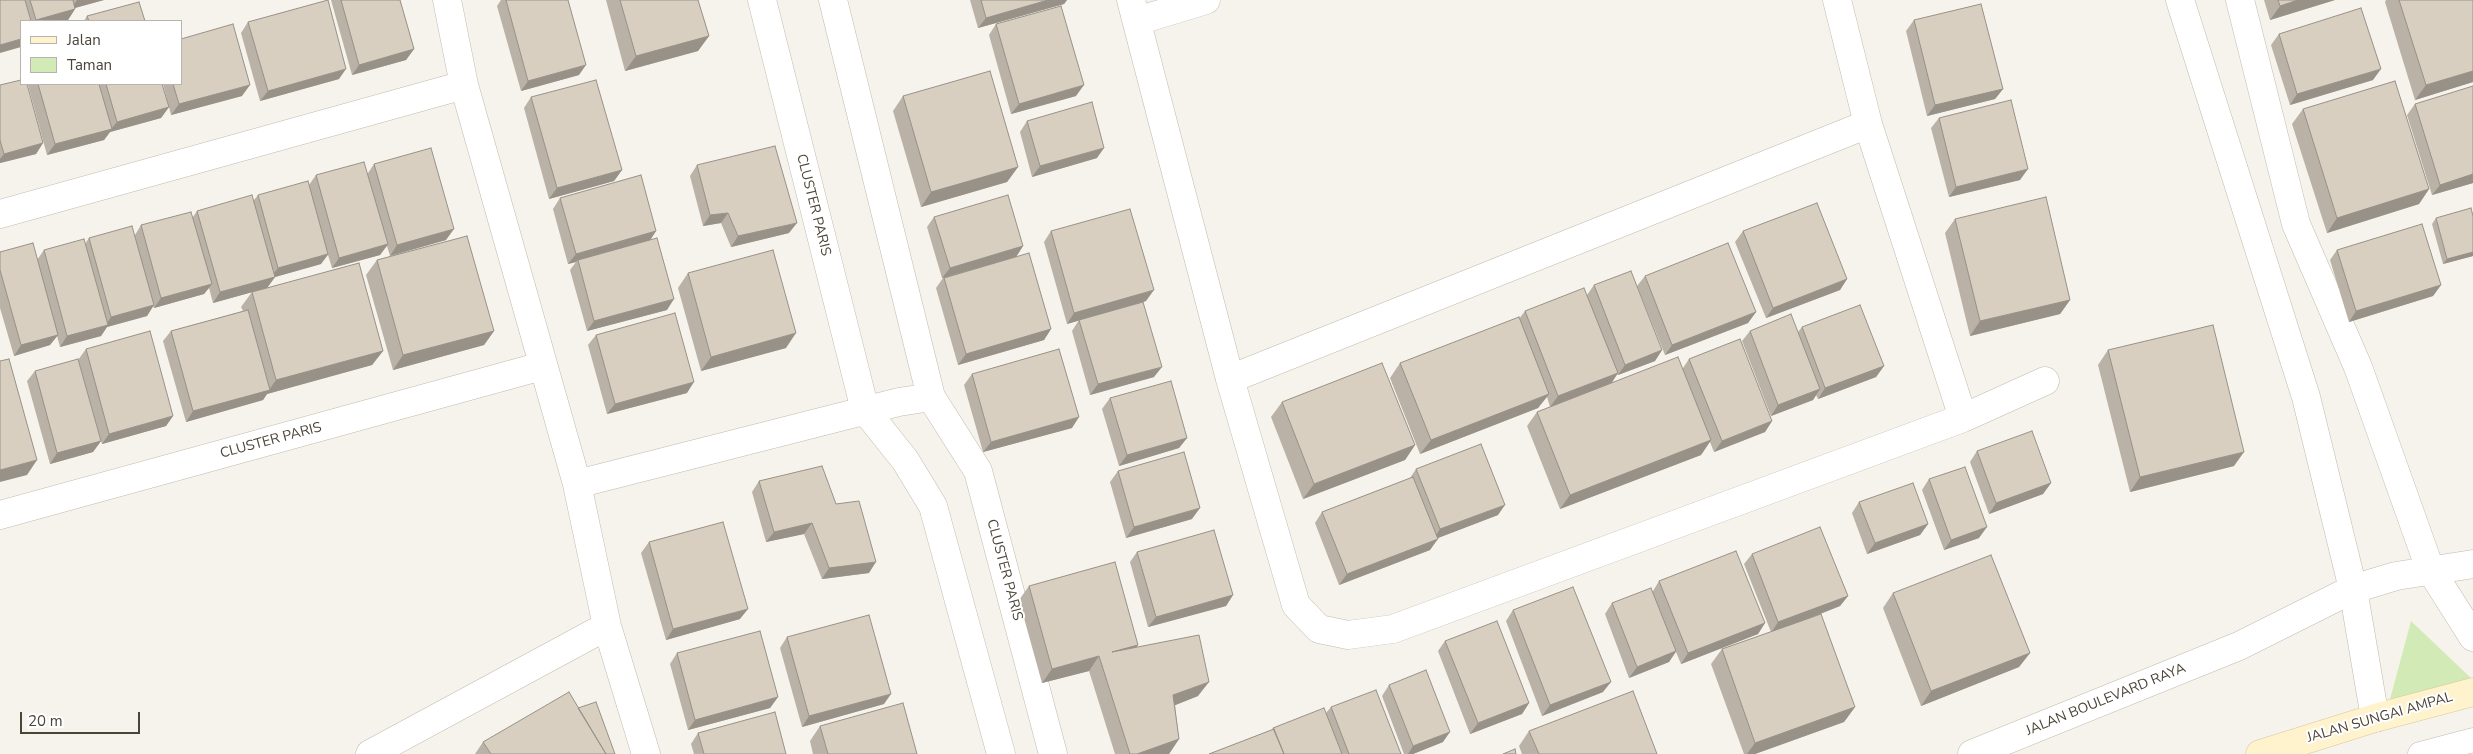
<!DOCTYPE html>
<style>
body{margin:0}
#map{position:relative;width:2473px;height:754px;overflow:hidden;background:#f6f3ec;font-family:"Nunito Sans",sans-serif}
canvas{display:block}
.legend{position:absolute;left:20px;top:20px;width:162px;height:65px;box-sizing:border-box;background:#fff;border:1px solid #b7b4b0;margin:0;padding:6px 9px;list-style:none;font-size:15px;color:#4b4439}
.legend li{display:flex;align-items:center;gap:10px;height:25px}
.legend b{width:25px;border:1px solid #b7b4b0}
.scale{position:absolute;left:20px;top:712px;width:120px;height:22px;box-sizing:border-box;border:2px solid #4b4439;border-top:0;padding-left:6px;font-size:15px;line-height:18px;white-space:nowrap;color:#4b4439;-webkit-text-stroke:4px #fff;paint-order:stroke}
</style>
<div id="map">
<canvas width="2473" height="754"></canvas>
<ul class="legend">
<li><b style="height:6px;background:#fff3cd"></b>Jalan</li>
<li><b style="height:14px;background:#d2eab5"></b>Taman</li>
</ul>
<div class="scale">20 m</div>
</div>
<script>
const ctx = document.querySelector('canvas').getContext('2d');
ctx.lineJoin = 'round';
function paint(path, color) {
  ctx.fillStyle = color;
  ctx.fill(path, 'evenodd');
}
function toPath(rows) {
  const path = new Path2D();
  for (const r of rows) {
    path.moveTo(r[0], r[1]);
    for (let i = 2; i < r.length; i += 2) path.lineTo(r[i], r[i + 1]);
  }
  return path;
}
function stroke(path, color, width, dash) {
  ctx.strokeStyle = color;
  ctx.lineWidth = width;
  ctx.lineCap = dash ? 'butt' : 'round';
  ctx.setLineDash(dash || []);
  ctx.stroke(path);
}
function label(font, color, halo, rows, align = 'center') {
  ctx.font = font + ' "Nunito Sans",sans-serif';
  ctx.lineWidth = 4;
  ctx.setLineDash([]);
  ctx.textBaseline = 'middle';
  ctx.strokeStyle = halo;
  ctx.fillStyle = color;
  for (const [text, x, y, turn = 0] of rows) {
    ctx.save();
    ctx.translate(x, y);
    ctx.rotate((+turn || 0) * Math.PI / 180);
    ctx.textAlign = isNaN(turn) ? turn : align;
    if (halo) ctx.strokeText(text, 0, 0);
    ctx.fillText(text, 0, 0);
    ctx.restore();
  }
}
paint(toPath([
 [2411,621,2473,680,2389,703]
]), '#d2eab5');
const service = toPath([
 [2420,754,2473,740]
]);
const minor = toPath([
 [447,0,464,85,577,484,607,626,646,754],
 [762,0,865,410,905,460,933,506,1001,754],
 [833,0,931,397,978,471,1053,754],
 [1131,0,1230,379,1296,605,1319,629,1348,635,1393,629,1963,418,2045,381],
 [1837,0,1868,124,1963,418],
 [2180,0,2306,397,2353,589,2375,718],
 [2240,0,2296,224,2358,367,2430,569,2473,637],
 [1137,21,1206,0],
 [0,214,464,85],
 [1230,379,1868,124],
 [577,484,899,402,931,397],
 [0,515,542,366],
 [370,754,607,626],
 [1972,754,2239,646,2353,589,2396,576,2473,564]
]);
const secondary = toPath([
 [2260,754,2375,718,2473,692]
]);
stroke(service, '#c2bbae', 25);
stroke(minor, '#c2bbae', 29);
stroke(secondary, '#d6c79b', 29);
stroke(service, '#fff', 24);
stroke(minor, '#fff', 28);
stroke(secondary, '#fff3cd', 28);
paint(toPath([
 [0,0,104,0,75,8,75,9,68,20,62,21,21,21],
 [331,0,400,0,414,49,406,60,352,75],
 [501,0,568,0,579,75,521,91,497,6],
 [606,0,698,0,709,36,698,51,625,71],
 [970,0,1067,0,1064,4,978,28],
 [2264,0,2335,0,2270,20],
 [2386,0,2473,0,2473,82,2415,100,2385,2],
 [87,16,145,21,84,21],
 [1914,20,2003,89,1995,99,1927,116,1906,31],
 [248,22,339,79,260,101,241,33],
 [996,24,1076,96,1011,114,989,35],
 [2279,34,2373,80,2290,105,2271,45],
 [28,84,162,84,169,107,161,118,110,132,104,140,47,155,28,85],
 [163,84,181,84,242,96,171,115],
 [0,85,43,143,36,154,0,163],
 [903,96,1018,167,1007,182,921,207,893,111],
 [531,97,622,170,614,181,549,199,524,108],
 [2415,104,2473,183,2432,195,2407,115],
 [2303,109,2429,189,2419,204,2327,233,2292,124],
 [1939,118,2020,180,1949,197,1931,128],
 [1027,121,1097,158,1032,177,1020,132],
 [374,164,446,240,390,256,387,246,380,255,332,268,328,255,321,264,275,277,267,288,213,303,209,288,204,294,154,308,153,306,147,316,107,327,101,336,60,347,57,336,50,345,14,356,0,308,0,252,37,260,44,250,85,244,89,238,135,235,141,225,193,217,197,211,254,200,258,195,309,185,316,175,368,173],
 [697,165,789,233,731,247,721,223,703,226,690,176],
 [560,198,656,231,650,240,667,310,587,331,570,270,576,262,568,264,553,209],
 [934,217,1023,246,1016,257,1051,329,1044,340,958,365,936,288,943,278,942,278,927,227],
 [2436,218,2473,256,2443,264,2432,224],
 [1955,219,2070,300,2060,314,1970,336,1945,233],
 [1051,231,1146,301,1067,324,1044,242],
 [1743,231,1847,279,1840,290,1766,318,1735,242],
 [2337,250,2441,285,2433,296,2349,322,2330,260],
 [377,260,494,331,484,345,393,370,366,275],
 [688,273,786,348,701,371,678,288],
 [1645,276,1756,312,1748,323,1665,355,1637,286],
 [1594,285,1662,350,1655,361,1618,375,1617,374,1611,383,1683,368,1689,359,1772,421,1765,432,1714,452,1710,442,1701,455,1560,509,1527,426,1537,412,1550,407,1547,397,1538,408,1420,454,1390,378,1400,363,1519,319,1525,311,1587,295],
 [252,292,383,351,372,365,267,394,263,400,186,422,163,341,171,331,243,311,241,307],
 [1079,320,1154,377,1090,395,1072,331],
 [1802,327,1884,366,1876,377,1818,399,1816,395,1813,400,1771,416,1742,341,1750,331,1798,332],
 [596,335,687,393,607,414,588,345],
 [86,349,173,416,166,426,102,444,78,360],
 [2108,350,2234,466,2130,492,2098,365],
 [35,371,101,441,93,452,50,464,27,381],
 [972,374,1072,428,983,452,964,385],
 [1110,398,1187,438,1179,448,1119,466,1102,409],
 [1282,402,1415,445,1405,460,1303,499,1271,417],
 [1977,451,2051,483,2043,494,1989,514,1970,462],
 [1416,469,1498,515,1437,538,1430,550,1339,585,1315,523,1322,512,1410,478],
 [1118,471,1192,519,1126,538,1110,482],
 [1929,479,1979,538,1944,550,1922,490],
 [759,481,836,504,869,573,822,579,804,534,766,542,752,492],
 [1859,502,1928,524,1920,535,1867,554,1852,513],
 [649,542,740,619,666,640,641,553],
 [1137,552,1233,595,1226,606,1148,627,1130,562],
 [1752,554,1848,596,1840,606,1808,619,1855,707,1844,722,1755,754,1744,754,1711,664,1722,649,1771,632,1744,564],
 [1659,581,1765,623,1758,634,1681,664,1676,652,1669,662,1629,678,1605,614,1612,603,1653,591],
 [1029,586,1138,645,1136,648,1198,696,1175,705,1179,739,1169,754,1115,754,1089,671,1042,683,1019,600],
 [1893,593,2030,653,2019,667,1921,706,1883,608],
 [1513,610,1603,692,1542,716,1506,621],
 [787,637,884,704,802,727,780,648],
 [1445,641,1529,703,1522,714,1470,734,1438,651],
 [677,653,778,697,770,708,688,730,670,664],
 [1389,685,1443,742,1413,754,1404,754,1382,696],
 [1331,707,1401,754,1209,754,1272,730,1273,728,1326,713],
 [578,708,615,754,475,754,483,742],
 [820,726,917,754,813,754,810,741],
 [1529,731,1657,754,1522,754,1519,746],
 [698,733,786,754,694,754,691,744]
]), '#bab2a6');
paint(toPath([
 [77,0,104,0,71,9],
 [1048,0,1067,0,1064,4,978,28,986,18],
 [2298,0,2335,0,2270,20,2280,6],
 [75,9,68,20,62,21,35,21,36,20],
 [709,36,698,51,625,71,636,56],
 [21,39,21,47,0,53,0,45],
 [414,49,406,60,352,75,359,65],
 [586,65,579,75,521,91,528,81],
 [346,69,339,79,260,101,268,91],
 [2381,69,2373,80,2290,105,2297,94],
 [2473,71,2473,82,2415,100,2426,85],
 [250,85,242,96,171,115,179,104],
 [1084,85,1076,96,1011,114,1019,104],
 [2003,89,1995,99,1927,116,1935,105],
 [169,107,161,118,110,132,104,140,47,155,55,144,111,129,117,122],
 [43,143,36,154,0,163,0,159,4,154],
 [1104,148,1097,158,1032,177,1040,166],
 [1018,167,1007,182,921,207,931,192],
 [2028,169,2020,180,1949,197,1956,187],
 [622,170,614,181,549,199,557,188],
 [2473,174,2473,183,2432,195,2440,185],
 [2429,189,2419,204,2327,233,2337,218],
 [728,213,721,223,703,226,710,215],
 [797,223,789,233,731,247,738,236],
 [454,229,446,240,390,256,397,245],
 [656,231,649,242,578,260,576,262,568,264,576,254],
 [388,244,380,255,332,268,339,258],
 [1023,246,1016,257,942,278,950,268],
 [2473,252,2473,256,2443,264,2447,259],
 [328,254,321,264,275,277,267,288,213,303,220,292,270,278,278,268],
 [1847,279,1840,290,1766,318,1773,308],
 [212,284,204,294,154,308,161,298],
 [2441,285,2433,296,2349,322,2356,311],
 [1154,290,1146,301,1067,324,1074,313],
 [674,299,667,310,587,331,594,321],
 [2070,300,2060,314,1970,336,1980,321],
 [154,305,147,316,107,327,101,336,60,347,67,336,105,326,111,317],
 [1756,312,1748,323,1665,355,1672,345],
 [1051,329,1044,340,958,365,966,354],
 [494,331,484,345,393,370,403,355],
 [796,333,786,348,701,371,711,357],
 [58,335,50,345,14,356,21,345],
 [1662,350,1655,361,1618,375,1625,365],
 [383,351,372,365,267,394,263,400,186,422,193,411,269,390,276,380],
 [1884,366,1876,377,1818,399,1825,388],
 [1162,367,1154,377,1090,395,1098,384],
 [1618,373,1611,384,1550,407,1558,396],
 [694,382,687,393,607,414,615,404],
 [1820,389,1813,400,1771,416,1778,405],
 [1549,394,1538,408,1420,454,1431,440],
 [173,416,166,426,102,444,109,434],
 [1079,417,1072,428,983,452,991,442],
 [1772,421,1765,432,1714,452,1722,441],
 [1187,438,1179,448,1119,466,1127,455],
 [1711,440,1701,455,1560,509,1570,495],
 [101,441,93,452,50,464,57,453],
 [1415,445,1405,460,1303,499,1314,484],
 [2244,452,2234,466,2130,492,2140,477],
 [37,460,27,475,0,482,0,470],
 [2051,483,2043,494,1989,514,1996,503],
 [1505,505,1498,515,1433,540,1440,529],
 [1200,508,1192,519,1126,538,1134,527],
 [812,523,804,534,766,542,774,532],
 [1928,524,1920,535,1867,554,1875,543],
 [1987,527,1979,538,1944,550,1951,540],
 [1438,539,1430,550,1339,585,1347,574],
 [876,562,869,573,822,579,829,568],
 [1233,595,1226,606,1148,627,1156,617],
 [1848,596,1840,606,1771,633,1778,622],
 [748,609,740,619,666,640,673,629],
 [1765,623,1758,634,1681,664,1688,653],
 [1138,645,1128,660,1112,652],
 [1676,651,1669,662,1629,678,1637,667],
 [2030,653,2019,667,1921,706,1931,691],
 [1099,656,1089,671,1042,683,1052,669],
 [1209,682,1198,696,1163,710,1173,695],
 [1611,682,1603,692,1542,716,1550,705],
 [891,694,884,704,802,727,809,716],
 [778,697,770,708,688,730,695,720],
 [1529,703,1522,714,1470,734,1478,723],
 [1855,707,1844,722,1755,754,1747,754,1755,743],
 [1450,732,1443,742,1413,754,1408,754,1413,746],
 [1179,739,1169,754,1137,754]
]), '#979187');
const building = toPath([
 [0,0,25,0,31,21,21,21,21,39,0,45,0,0],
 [30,0,73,0,75,9,36,20,30,0],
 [328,0,346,69,268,91,248,22,328,0],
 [341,0,400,0,414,49,359,65,341,0],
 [506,0,568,0,586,65,528,81,506,0],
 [620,0,698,0,709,36,636,56,620,0],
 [981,0,1048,0,986,18,981,0],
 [2278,0,2298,0,2280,6,2278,0],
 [2399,0,2473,0,2473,71,2426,85,2399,0],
 [139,2,145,21,89,21,87,16,139,2],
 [1981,4,2003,89,1935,105,1914,20,1981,4],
 [1061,6,1084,85,1019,104,996,24,1061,6],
 [2361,8,2381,69,2297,94,2279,34,2361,8],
 [233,24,250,85,179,104,173,84,181,84,181,39,233,24],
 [990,71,1018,167,931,192,903,96,990,71],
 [21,80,21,84,27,84,43,143,4,154,0,140,0,85,21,80],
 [596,80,622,170,557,188,531,97,596,80],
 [2395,81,2429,189,2337,218,2303,109,2395,81],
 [38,84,99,84,112,129,55,144,38,84],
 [106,84,162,84,169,107,117,122,106,84],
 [2473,86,2473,174,2440,185,2415,104,2473,86],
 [2011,100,2028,169,1956,187,1939,118,2011,100],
 [1092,102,1104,148,1040,166,1027,121,1092,102],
 [775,146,797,223,738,236,728,213,710,215,697,165,775,146],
 [431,148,454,229,397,245,374,164,431,148],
 [364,162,388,244,339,258,316,175,364,162],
 [641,175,656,231,576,254,560,198,641,175],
 [308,181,328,254,278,268,258,195,308,181],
 [252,195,275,277,220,292,197,211,252,195],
 [1008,195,1023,246,950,268,934,217,1008,195],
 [2046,197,2070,300,1980,321,1955,219,2046,197],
 [1817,203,1847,279,1773,308,1743,231,1817,203],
 [2471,208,2473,216,2473,252,2447,259,2436,218,2471,208],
 [1130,209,1154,290,1074,313,1051,231,1130,209],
 [191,212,212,284,161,298,141,225,191,212],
 [2422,224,2441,285,2356,311,2337,250,2422,224],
 [132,226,154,305,111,317,89,238,132,226],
 [467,236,494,331,403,355,377,260,467,236],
 [657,238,674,299,594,321,578,260,657,238],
 [84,239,108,325,67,336,44,250,84,239],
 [33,243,58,335,21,345,0,270,0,252,33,243],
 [1728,243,1756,312,1672,345,1645,276,1728,243],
 [773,250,796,333,711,357,688,273,773,250],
 [1029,253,1051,329,966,354,944,278,1029,253],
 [359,263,383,351,276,380,252,292,359,263],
 [1631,271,1662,350,1625,365,1594,285,1631,271],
 [1584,288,1618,373,1558,396,1525,311,1584,288],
 [1143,302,1162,367,1098,384,1079,320,1143,302],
 [1860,305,1884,366,1825,388,1802,327,1860,305],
 [248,310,270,390,193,411,171,331,248,310],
 [675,313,694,382,615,404,596,335,675,313],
 [1791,314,1820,389,1778,405,1750,331,1791,314],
 [1519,317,1549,394,1431,440,1400,363,1519,317],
 [2213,325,2244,452,2140,477,2108,350,2213,325],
 [150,331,173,416,109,434,86,349,150,331],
 [1740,339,1772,421,1722,441,1689,359,1740,339],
 [1059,349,1079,417,991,442,972,374,1059,349],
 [1678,357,1711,440,1570,495,1537,412,1678,357],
 [9,359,37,460,0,470,0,361,9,359],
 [78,359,101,441,57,453,35,371,78,359],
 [1382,363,1415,445,1314,484,1282,402,1382,363],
 [1171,381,1187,438,1127,455,1110,398,1171,381],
 [2032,431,2051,483,1996,503,1977,451,2032,431],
 [1481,444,1505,505,1440,529,1416,469,1481,444],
 [1184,452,1200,508,1134,527,1118,471,1184,452],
 [822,466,836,504,859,501,876,562,829,568,812,523,774,532,759,481,822,466],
 [1965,467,1987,527,1951,540,1929,479,1965,467],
 [1413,477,1438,539,1347,574,1322,512,1413,477],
 [1913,483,1928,524,1875,543,1859,502,1913,483],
 [723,522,748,609,673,629,649,542,723,522],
 [1820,527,1848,596,1778,622,1752,554,1820,527],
 [1214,530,1233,595,1156,617,1137,552,1214,530],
 [1736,551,1765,623,1688,653,1659,581,1736,551],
 [1991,555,2030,653,1931,691,1893,593,1991,555],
 [1115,562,1138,645,1112,652,1199,635,1209,682,1173,695,1179,739,1137,754,1130,754,1099,656,1052,669,1029,586,1115,562],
 [1573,587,1611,682,1550,705,1513,610,1573,587],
 [1651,588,1676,651,1637,667,1612,603,1651,588],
 [1821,614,1855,707,1755,743,1722,649,1821,614],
 [869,615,891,694,809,716,787,637,869,615],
 [1497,621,1529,703,1478,723,1445,641,1497,621],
 [760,631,778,697,695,720,677,653,760,631],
 [1426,670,1450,732,1413,746,1389,685,1426,670],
 [1376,690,1401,754,1349,754,1331,707,1376,690],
 [1633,691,1657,754,1539,754,1529,731,1633,691],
 [569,692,606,754,491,754,483,742,569,692],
 [596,702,615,754,606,754,578,708,596,702],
 [903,703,917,754,828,754,820,726,903,703],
 [1324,708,1342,754,1284,754,1273,728,1324,708],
 [775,712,786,754,704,754,698,733,775,712],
 [1274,729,1284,754,1209,754,1274,729],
 [1515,749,1516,754,1503,754,1515,749]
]);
paint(building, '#d8cfc1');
stroke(building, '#979187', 1);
label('14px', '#4b4439', '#fff', [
 ["CLUSTER PARIS",813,205,76],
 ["CLUSTER PARIS",271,441,-15],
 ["CLUSTER PARIS",1004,570,75],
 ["JALAN BOULEVARD RAYA",2106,700,-22],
 ["JALAN SUNGAI AMPAL",2380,718,-16]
]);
</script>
